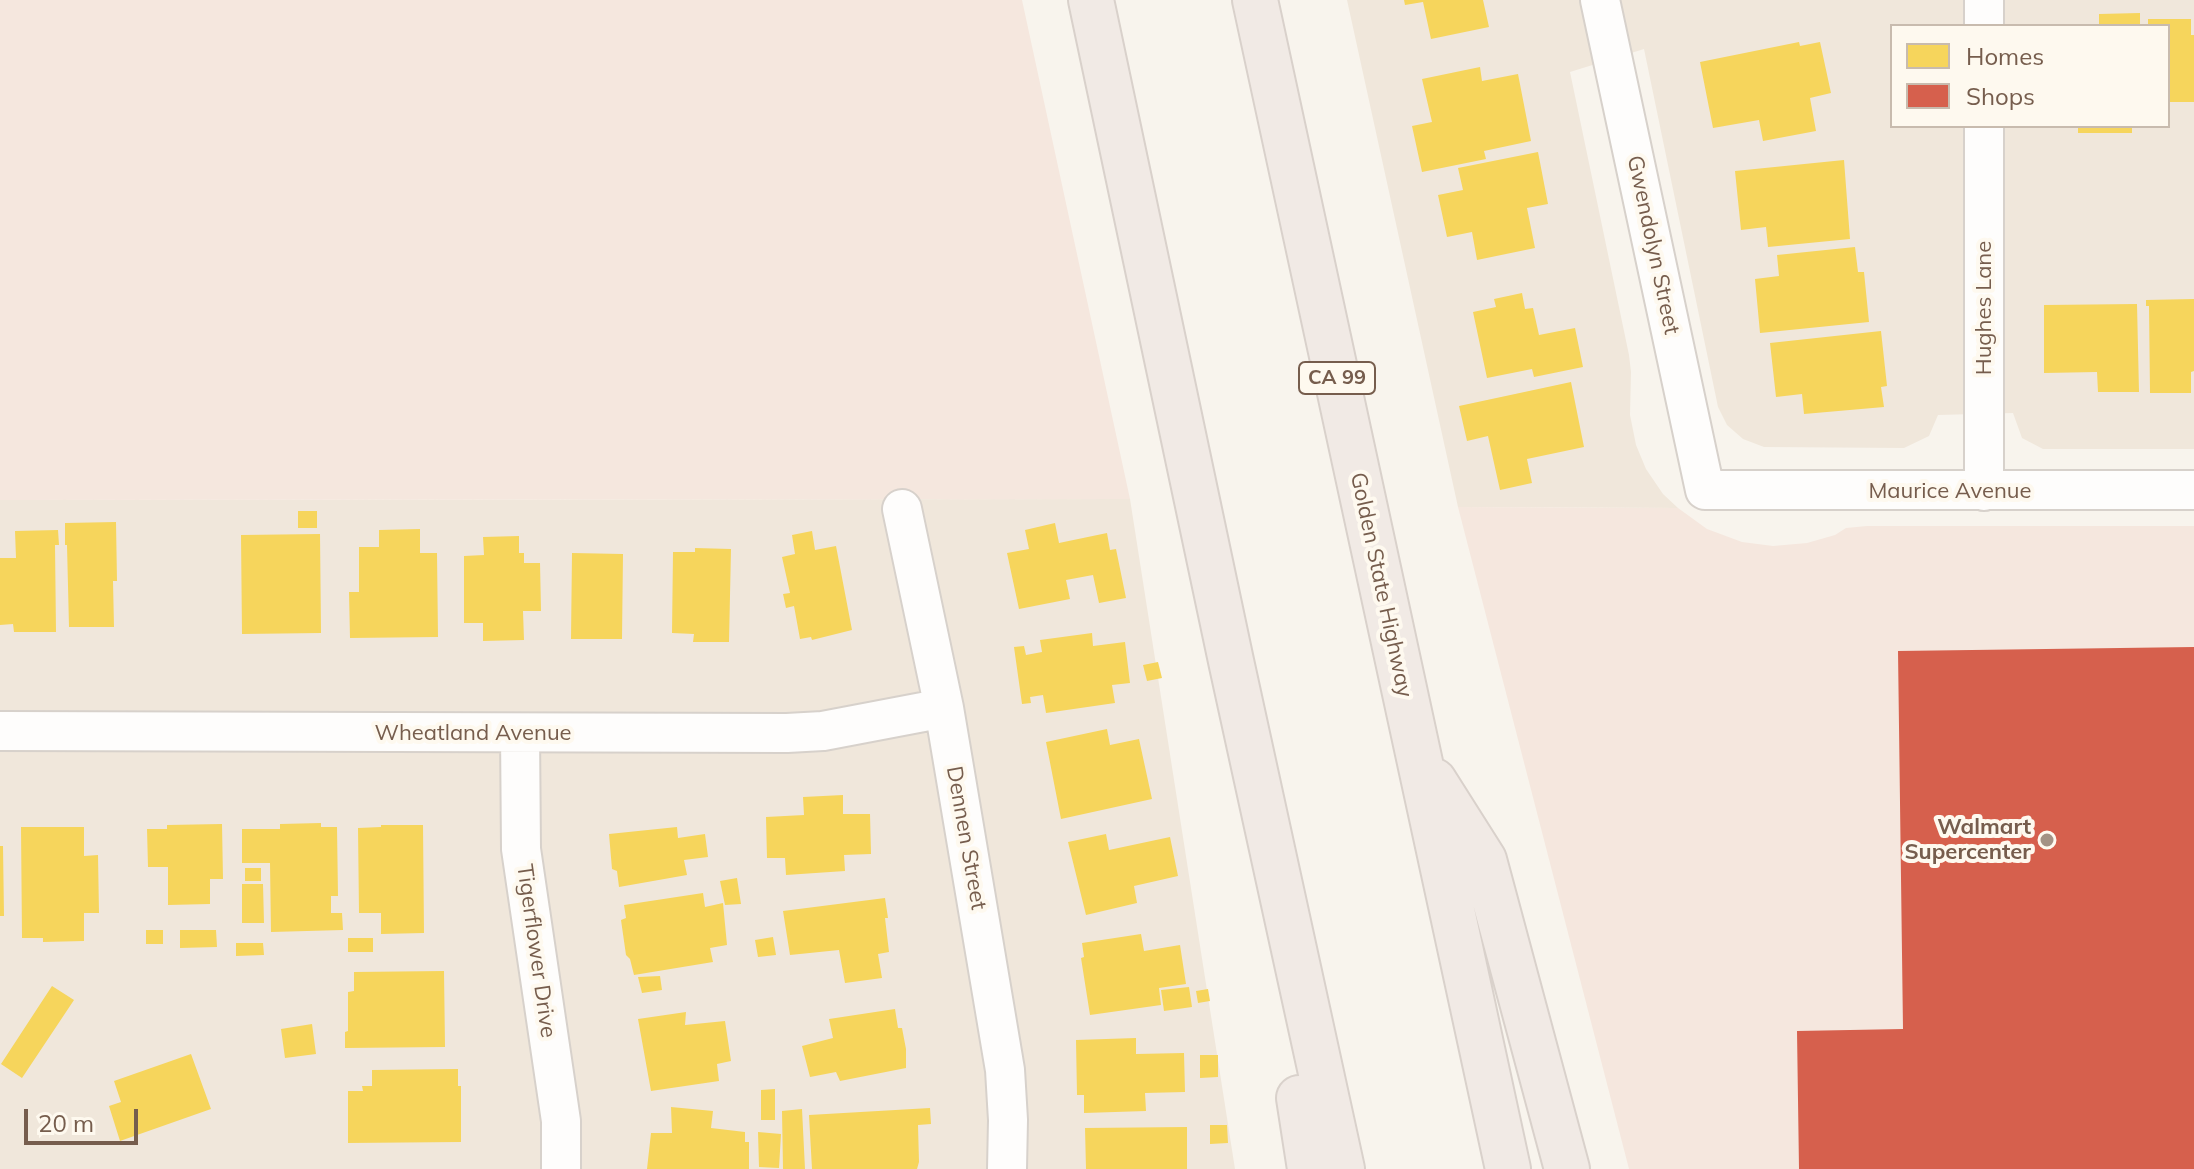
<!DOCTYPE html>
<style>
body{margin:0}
#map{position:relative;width:2194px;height:1169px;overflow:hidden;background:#f8f4ed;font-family:Mulish,sans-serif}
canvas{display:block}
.legend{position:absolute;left:1890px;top:24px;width:280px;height:104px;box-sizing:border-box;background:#fef9ef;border:2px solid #c8bbae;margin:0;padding:10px 14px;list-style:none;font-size:24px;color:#765d4d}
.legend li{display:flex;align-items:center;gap:16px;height:40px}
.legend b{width:40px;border:2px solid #c8bbae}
.scale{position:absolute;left:24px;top:1109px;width:114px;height:36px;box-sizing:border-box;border:4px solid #765d4d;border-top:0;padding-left:10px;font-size:24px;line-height:28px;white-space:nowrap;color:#765d4d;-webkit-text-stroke:6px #fef9ef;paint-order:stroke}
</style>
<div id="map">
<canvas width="2194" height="1169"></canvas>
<ul class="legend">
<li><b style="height:22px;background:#f6d55c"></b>Homes</li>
<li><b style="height:22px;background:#d6604d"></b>Shops</li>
</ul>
<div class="scale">20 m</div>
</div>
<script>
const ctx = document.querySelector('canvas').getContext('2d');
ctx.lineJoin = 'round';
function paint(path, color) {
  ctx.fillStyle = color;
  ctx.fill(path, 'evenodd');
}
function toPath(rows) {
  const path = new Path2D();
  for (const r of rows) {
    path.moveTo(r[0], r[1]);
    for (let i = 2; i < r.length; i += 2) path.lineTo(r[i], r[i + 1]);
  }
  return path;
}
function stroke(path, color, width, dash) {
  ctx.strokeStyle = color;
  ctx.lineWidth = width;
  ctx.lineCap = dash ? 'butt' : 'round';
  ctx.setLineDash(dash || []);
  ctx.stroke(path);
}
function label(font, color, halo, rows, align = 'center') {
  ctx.font = font + ' Mulish,sans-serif';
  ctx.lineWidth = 8;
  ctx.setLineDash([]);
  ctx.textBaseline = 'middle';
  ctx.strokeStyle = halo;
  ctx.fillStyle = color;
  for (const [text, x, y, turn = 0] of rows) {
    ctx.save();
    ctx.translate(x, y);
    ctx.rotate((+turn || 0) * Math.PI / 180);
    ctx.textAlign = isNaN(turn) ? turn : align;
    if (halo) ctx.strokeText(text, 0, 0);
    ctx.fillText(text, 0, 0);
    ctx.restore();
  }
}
paint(toPath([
 [1347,0,2194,0,2194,449,2043,449,2022,438,2013,413,1938,415,1929,436,1904,448,1764,447,1743,439,1727,425,1718,407,1644,49,1570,72,1629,355,1631,372,1630,415,1636,445,1646,469,1663,494,1678,508,1458,507],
 [1892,26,2168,26,2168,126,1892,126],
 [1130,499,1235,1169,0,1169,0,500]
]), '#f0e7db');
paint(toPath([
 [0,0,1022,0,1130,499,0,500],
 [1458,507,1678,508,1707,529,1742,542,1773,546,1807,543,1835,535,1846,528,1867,526,2194,526,2194,1169,1629,1169]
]), '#f5e7de');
paint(toPath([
 [1404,0,1483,0,1489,27,1431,39,1423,2,1405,5],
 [2140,13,2140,26,2099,26,2099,14],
 [2148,19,2191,19,2191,35,2194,35,2194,102,2168,102,2168,26,2148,26],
 [1799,42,1800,46,1820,42,1831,93,1810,98,1816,131,1763,141,1759,120,1713,128,1700,62],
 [1480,67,1482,81,1518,74,1531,141,1484,151,1486,159,1422,172,1412,126,1432,122,1422,79],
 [2078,126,2132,126,2132,133,2078,133],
 [1538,152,1548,204,1527,208,1535,248,1477,260,1472,232,1447,237,1438,195,1463,190,1458,168],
 [1844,160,1850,239,1768,247,1766,227,1741,230,1735,171],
 [1855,247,1858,272,1864,272,1869,322,1760,333,1755,279,1779,276,1777,255],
 [1522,293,1525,309,1533,308,1539,335,1575,328,1583,367,1534,377,1532,369,1487,378,1473,312,1496,307,1494,299],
 [2194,299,2194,371,2191,372,2191,393,2150,393,2149,306,2146,306,2146,300],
 [2137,304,2139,392,2098,392,2097,372,2044,373,2044,305],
 [1881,331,1887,386,1881,387,1884,407,1804,414,1802,394,1776,397,1770,343],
 [1571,382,1584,447,1527,459,1532,483,1500,490,1488,436,1467,441,1459,406],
 [298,511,317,511,317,528,298,528],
 [116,522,117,581,113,581,114,627,69,627,67,545,65,545,65,523],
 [1055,523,1059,543,1107,533,1110,550,1116,549,1126,598,1099,603,1093,575,1066,580,1070,599,1019,609,1007,553,1029,549,1025,530],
 [420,529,420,553,437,553,438,637,350,638,349,592,359,592,359,547,379,547,379,530],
 [58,530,59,545,55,545,56,632,14,632,13,624,0,625,0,558,16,558,15,531],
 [812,531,815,550,836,546,852,630,812,640,811,637,800,639,794,606,786,608,783,594,790,593,782,557,795,554,792,535],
 [320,534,321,633,242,634,241,535],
 [519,536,519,553,524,553,524,563,540,563,541,611,523,611,524,640,483,641,483,623,464,623,464,556,484,555,483,537],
 [695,548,731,549,729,642,693,642,694,634,672,633,673,552,695,552],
 [572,553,623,554,622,639,571,639],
 [1092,633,1093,646,1125,642,1130,683,1112,685,1115,703,1046,713,1043,695,1030,697,1031,703,1022,704,1014,647,1024,646,1026,655,1042,652,1040,640],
 [1158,662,1162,678,1147,681,1143,665],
 [1107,729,1110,745,1139,739,1152,799,1061,819,1046,742],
 [843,795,843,814,870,814,871,854,844,855,845,871,786,875,785,858,767,858,766,817,804,815,803,797],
 [321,823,321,827,337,827,338,896,331,896,331,913,342,913,343,930,271,932,270,863,242,863,242,829,280,829,280,824],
 [222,824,223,879,210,879,210,904,168,905,168,867,148,867,147,829,167,829,167,825],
 [381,825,423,825,424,933,381,934,381,913,359,913,358,828,381,827],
 [21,827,84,827,84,856,98,855,99,913,84,913,84,941,43,942,43,938,22,938],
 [677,827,678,838,705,834,708,857,684,860,687,875,619,887,617,871,612,869,609,834],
 [1106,834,1109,850,1170,837,1178,876,1134,886,1137,903,1086,915,1068,842],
 [0,846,3,846,4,916,0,916],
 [245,868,261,868,261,881,245,881],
 [737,878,741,904,725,905,720,881],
 [242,884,263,884,264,923,242,923],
 [703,893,705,907,723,903,727,945,710,948,713,962,634,975,630,959,626,955,621,920,626,918,624,905],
 [885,898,888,918,885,918,889,952,878,954,882,978,845,983,839,950,790,955,783,911],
 [146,930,163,930,163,944,146,944],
 [180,930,216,930,217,947,180,948],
 [1141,934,1144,951,1180,945,1186,984,1159,988,1161,1005,1090,1015,1081,958,1084,957,1082,943],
 [773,937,776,955,758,957,755,940],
 [348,938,373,938,373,952,348,952],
 [236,943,263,943,264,955,236,956],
 [444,971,445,1047,345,1048,345,1032,348,1031,348,992,354,991,354,972],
 [660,976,662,990,642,993,638,977],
 [52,986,74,1000,22,1078,1,1064],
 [1189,987,1192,1007,1164,1011,1161,990],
 [1208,989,1210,1001,1198,1003,1196,991],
 [895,1009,898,1028,902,1028,906,1049,906,1068,840,1081,836,1072,810,1077,802,1046,833,1038,829,1019],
 [686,1012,685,1025,725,1021,731,1061,717,1064,719,1081,651,1091,638,1019],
 [312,1024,316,1054,285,1058,281,1029],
 [1136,1038,1136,1054,1184,1053,1185,1092,1145,1093,1146,1111,1084,1113,1084,1095,1077,1095,1076,1040],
 [191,1054,211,1109,120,1141,109,1106,121,1102,114,1081],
 [1200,1055,1218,1055,1218,1077,1200,1078],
 [458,1069,458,1086,461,1086,461,1142,348,1143,348,1091,363,1091,362,1086,372,1086,372,1070],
 [775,1089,775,1120,761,1120,761,1090],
 [671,1107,713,1111,711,1128,745,1132,745,1142,749,1142,749,1169,647,1169,651,1133,672,1133],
 [930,1108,931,1124,918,1125,919,1162,917,1169,812,1169,809,1115],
 [802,1109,805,1169,783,1169,782,1111],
 [1210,1125,1227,1125,1228,1143,1210,1144],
 [1187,1127,1187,1169,1086,1169,1085,1128],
 [758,1132,781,1134,779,1168,759,1167]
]), '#f6d55c');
paint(toPath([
 [2194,647,2194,1169,1799,1169,1797,1031,1903,1029,1898,651]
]), '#d6604d');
const street = toPath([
 [1600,0,1705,490,2194,490],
 [1984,0,1984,26],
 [1984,126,1984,491],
 [902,509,944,708,1005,1070,1008,1120,1007,1169],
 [0,731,787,733,823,731,944,708],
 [520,733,521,849,561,1121,561,1169]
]);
const highway = toPath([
 [1091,0,1231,661,1342,1169],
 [1255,0,1508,1169],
 [1434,781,1484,860,1567,1169],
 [1299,1098,1310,1169]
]);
stroke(street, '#d7d1cb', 42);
stroke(highway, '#d9d1cb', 48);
stroke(street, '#fefdfc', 38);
stroke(highway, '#f1eae5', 44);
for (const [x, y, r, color] of [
 [2047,840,8,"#a49285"]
]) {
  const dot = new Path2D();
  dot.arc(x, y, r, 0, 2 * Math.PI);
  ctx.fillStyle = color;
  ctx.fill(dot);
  stroke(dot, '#fef9ef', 3);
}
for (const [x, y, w] of [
 [1337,378,76]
]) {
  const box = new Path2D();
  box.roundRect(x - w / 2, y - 16, w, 32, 6);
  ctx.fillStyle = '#fef9ef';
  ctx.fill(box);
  stroke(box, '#765d4d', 2);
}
label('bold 20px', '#765d4d', null, [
 ["CA 99",1337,378]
]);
label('22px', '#765d4d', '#fef9ef', [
 ["Gwendolyn Street",1653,245,78],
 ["Hughes Lane",1984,308,-90],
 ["Maurice Avenue",1950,491],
 ["Golden State Highway",1381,585,78],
 ["Wheatland Avenue",473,733],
 ["Dennen Street",966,838,80],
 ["Tigerflower Drive",536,951,82]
]);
label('bold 22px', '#765d4d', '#fef9ef', [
 ["Walmart",2031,827],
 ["Supercenter",2031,852]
], 'right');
</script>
